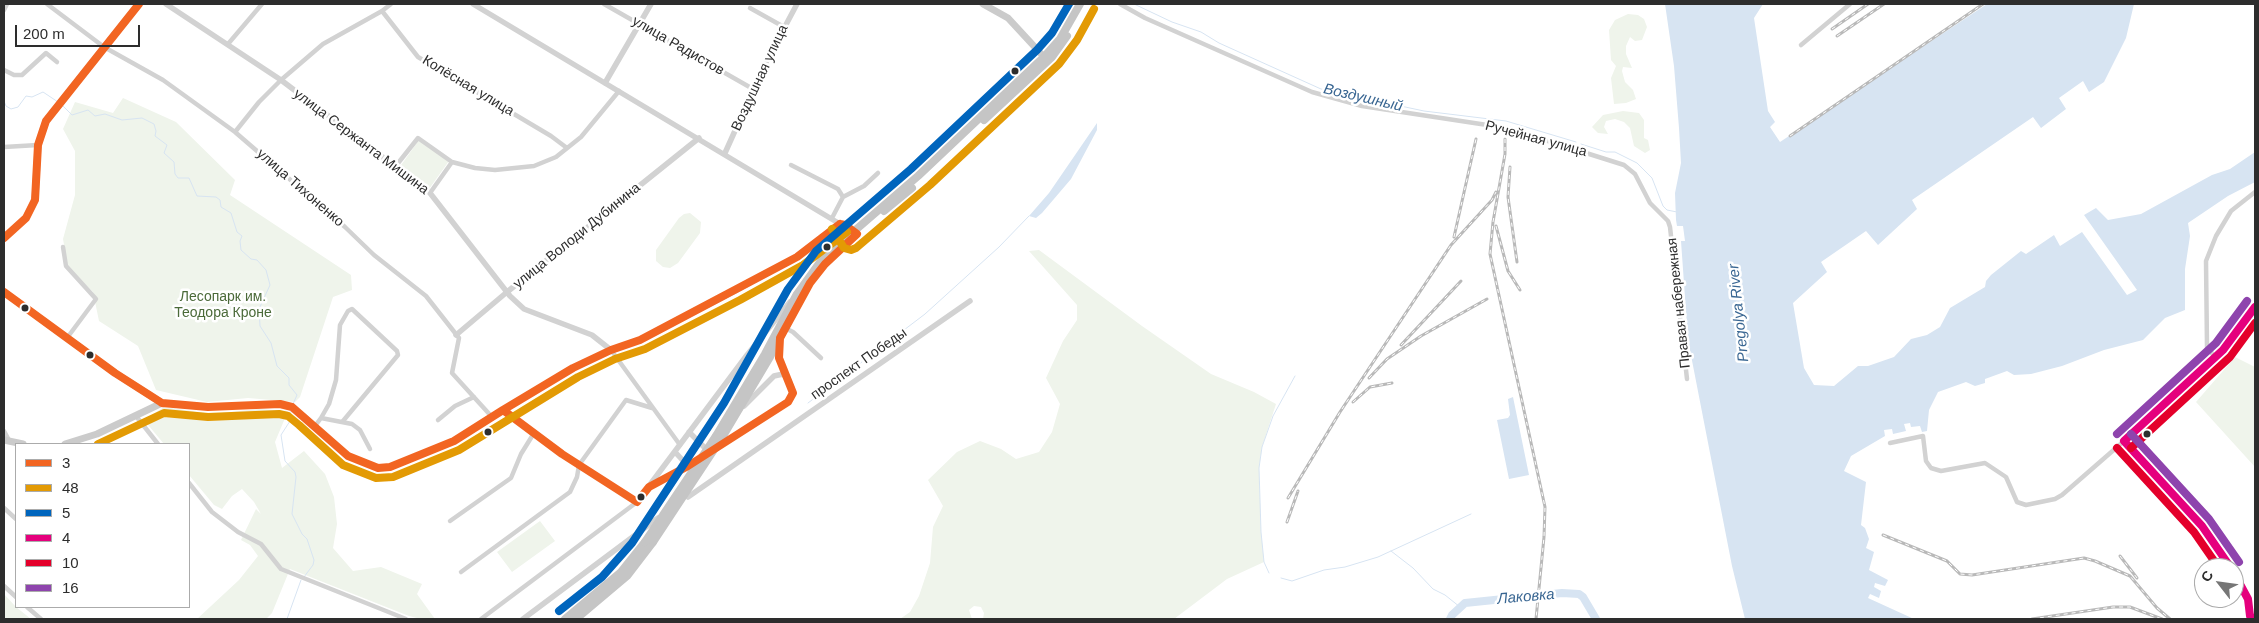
<!DOCTYPE html>
<meta charset="utf-8">
<style>
body{margin:0}
#map{position:relative;width:2259px;height:623px;overflow:hidden;background:#fff;font-family:Arial,sans-serif}
canvas{display:block}
.frame{position:absolute;inset:0;border:5px solid #2d2d2d;pointer-events:none}
.legend{position:absolute;left:15px;top:443px;width:175px;height:165px;box-sizing:border-box;background:#fff;border:1px solid #ababab;margin:0;padding:6px 9px;list-style:none;font-size:15px;color:#2d2d2d}
.legend li{display:flex;align-items:center;gap:10px;height:25px}
.legend b{width:25px;border:1px solid #ababab}
.north{position:absolute;left:2194px;top:558px;width:50px;height:50px;box-sizing:border-box;background:#fff;border:1px solid #ababab;border-radius:50%;rotate:300deg;font-size:14px;font-weight:700;line-height:20px;text-align:center;color:#2d2d2d}
.north::after{content:'';display:block;margin:auto;width:18px;height:22px;background:#767676;clip-path:polygon(50% 0,100% 100%,50% 72%,0 100%)}
.scale{position:absolute;left:15px;top:25px;width:125px;height:22px;box-sizing:border-box;border:2px solid #2d2d2d;border-top:0;padding-left:6px;font-size:15px;line-height:18px;white-space:nowrap;color:#2d2d2d;-webkit-text-stroke:4px #fff;paint-order:stroke}
</style>
<div id="map">
<canvas width="2259" height="623"></canvas>
<div class="frame"></div>
<ul class="legend">
<li><b style="height:6px;background:#f26522"></b>3</li>
<li><b style="height:6px;background:#e39a04"></b>48</li>
<li><b style="height:6px;background:#0065bd"></b>5</li>
<li><b style="height:6px;background:#e5007d"></b>4</li>
<li><b style="height:6px;background:#e4002b"></b>10</li>
<li><b style="height:6px;background:#8e44ad"></b>16</li>
</ul>
<div class="north">С</div>
<div class="scale">200 m</div>
</div>
<script>
const ctx = document.querySelector('canvas').getContext('2d');
ctx.lineJoin = 'round';
function paint(path, color) {
  ctx.fillStyle = color;
  ctx.fill(path, 'evenodd');
}
function toPath(rows) {
  const path = new Path2D();
  for (const r of rows) {
    path.moveTo(r[0], r[1]);
    for (let i = 2; i < r.length; i += 2) path.lineTo(r[i], r[i + 1]);
  }
  return path;
}
function stroke(path, color, width, dash) {
  ctx.strokeStyle = color;
  ctx.lineWidth = width;
  ctx.lineCap = dash ? 'butt' : 'round';
  ctx.setLineDash(dash || []);
  ctx.stroke(path);
}
function label(font, color, halo, rows, align = 'center') {
  ctx.font = font + ' Arial,sans-serif';
  ctx.lineWidth = 5;
  ctx.setLineDash([]);
  ctx.textBaseline = 'middle';
  ctx.strokeStyle = halo;
  ctx.fillStyle = color;
  for (const [text, x, y, turn = 0] of rows) {
    ctx.save();
    ctx.translate(x, y);
    ctx.rotate((+turn || 0) * Math.PI / 180);
    ctx.textAlign = isNaN(turn) ? turn : align;
    if (halo) ctx.strokeText(text, 0, 0);
    ctx.fillText(text, 0, 0);
    ctx.restore();
  }
}
paint(toPath([
 [1628,14,1638,15,1644,19,1647,27,1642,40,1635,41,1630,37,1626,46,1626,54,1632,68,1623,67,1622,71,1625,82,1633,90,1636,99,1626,103,1614,104,1611,78,1616,66,1611,60,1609,30,1615,20],
 [123,98,176,122,235,180,230,195,351,275,352,290,333,297,300,397,295,402,248,398,207,402,156,390,138,346,99,321,93,292,68,268,63,239,75,195,75,151,63,129,75,102,113,113],
 [1623,111,1639,113,1644,120,1644,138,1648,140,1650,150,1645,153,1634,146,1630,128,1624,122,1615,119,1606,121,1604,127,1608,134,1598,133,1592,127,1603,115],
 [419,140,449,161,429,189,399,168],
 [690,213,701,222,700,233,678,263,670,268,663,267,656,261,656,250,679,218,684,214],
 [1039,250,1142,326,1211,374,1254,392,1276,404,1262,447,1259,468,1261,532,1264,562,1227,579,1174,619,983,619,984,613,981,607,974,606,969,610,972,619,900,619,910,612,919,596,930,563,933,527,943,506,928,480,957,452,980,441,1001,449,1016,459,1039,452,1052,432,1060,404,1046,378,1063,341,1077,320,1077,305,1029,251],
 [2235,357,2255,367,2255,467,2196,402],
 [164,407,212,414,259,409,288,411,275,442,282,468,304,451,325,474,334,497,337,524,333,548,353,571,381,567,422,584,417,594,435,619,421,619,409,616,290,569,272,613,266,619,197,619,239,580,258,556,250,545,241,540,256,509,261,514,254,502,242,489,232,496,222,509,214,505,189,475,189,444,164,444,144,420],
 [540,521,555,541,512,572,497,552],
 [4,594,16,607,31,619,4,619]
]), '#eff4eb');
paint(toPath([
 [1665,4,1763,4,1754,18,1768,111,1775,122,1770,127,1780,142,1987,4,2134,4,2126,38,2104,82,2089,92,2083,81,2059,98,2066,109,2041,128,2033,117,1912,200,1917,209,1878,245,1866,231,1821,262,1827,272,1793,303,1804,368,1814,385,1834,386,1858,366,1868,366,1894,357,1911,339,1927,335,1940,327,1950,308,1985,287,1986,281,1991,275,2021,251,2026,254,2054,235,2060,246,2082,232,2127,295,2137,290,2084,215,2096,208,2108,220,2141,214,2212,175,2230,169,2255,152,2255,182,2228,196,2188,223,2190,236,2185,269,2185,310,2165,318,2143,340,2104,350,2062,366,2031,374,2014,375,2007,371,1985,379,1985,383,1975,386,1966,382,1938,392,1929,410,1927,431,1922,432,1920,426,1911,427,1910,423,1904,424,1906,431,1893,434,1892,429,1884,430,1885,436,1851,456,1844,471,1866,482,1861,525,1865,528,1869,539,1866,548,1874,552,1869,570,1888,580,1885,586,1875,583,1874,587,1881,591,1879,598,1870,594,1868,598,1914,619,1745,619,1732,566,1688,340,1681,241,1685,241,1683,226,1677,226,1676,220,1675,193,1681,163,1679,128,1674,66],
 [1097,123,1097,130,1071,179,1042,213,1036,218,1029,216,1049,193],
 [1513,397,1529,475,1509,479,1497,420,1508,418,1510,415,1508,399]
]), '#d7e4f2');
stroke(toPath([
 [1134,4,1172,22,1201,32,1219,43,1321,89,1424,111,1506,121,1576,142],
 [4,101,6,106,11,109,18,107,26,96,32,97,43,92,58,102],
 [63,106,72,115,88,110,95,116,105,114,122,120,142,118,154,124,156,131,155,136,167,145,164,153,174,162,175,174,178,178,189,178,197,196,216,197,220,200,221,207,231,213,237,232,242,236,240,241,241,250,251,259,257,260,266,270,270,285,259,309,260,326,271,343,277,366,289,378,289,385,297,395,293,404],
 [1581,144,1606,152,1615,152,1637,163,1652,178,1663,206,1667,210,1677,212],
 [808,403,925,314,999,247,1029,216],
 [291,411,290,421,281,435,285,461,295,472,296,477,292,514,302,534,307,539,314,560,313,565,304,577],
 [1391,551,1413,568,1433,589,1445,595,1460,607],
 [1269,573,1264,562,1261,532,1259,468,1262,447,1273,416,1295,376],
 [1281,578,1292,581,1324,570,1345,567,1378,557,1471,514],
 [287,619,301,580]
]), '#d7e4f2', 1);
stroke(toPath([
 [1450,619,1452,615,1465,603,1562,593,1579,594,1583,597,1596,619]
]), '#d7e4f2', 8);
stroke(toPath([
 [47,4,104,47,163,80,235,132,345,227,374,255,426,296,459,338,452,373,492,417],
 [604,4,753,89],
 [1120,4,1145,18,1312,92,1362,106,1507,128,1624,165,1635,174,1650,203,1668,221,1670,227,1687,379],
 [750,8,784,27],
 [4,10,7,4],
 [382,11,418,57,551,136,567,148],
 [228,44,262,4],
 [1801,45,1850,4],
 [4,70,14,75,22,75,46,53,57,62],
 [235,132,259,102,281,80,323,44,382,11,391,4],
 [4,147,38,145],
 [791,165,838,189,843,197,832,218],
 [395,167,418,138,452,162],
 [430,193,452,162,475,168,495,170,534,166,556,157,581,137,619,91],
 [843,197,864,186,878,173],
 [63,247,66,266,96,299,67,338],
 [785,328,793,332,821,358],
 [611,350,680,445],
 [2215,357,2207,347,2206,261,2216,236,2231,211,2255,192],
 [136,416,158,444],
 [321,418,329,404,336,380,340,325,348,311,352,309,397,351,398,355,343,421],
 [438,420,455,406,474,397],
 [315,426,321,418,352,424,360,430,370,449],
 [4,431,10,442],
 [1890,443,1923,436,1926,461,1931,468,1941,471,1985,463,2006,477,2017,502,2026,505,2055,499,2062,495,2124,441,2202,526,2231,568],
 [189,483,212,512,238,532,261,544,281,569,406,619],
 [4,508,16,519],
 [450,521,511,478,521,454,534,433],
 [461,572,570,492,577,477,579,465,626,400,652,408],
 [2234,573,2248,599,2249,619],
 [4,586,16,597],
 [27,607,41,619],
 [481,619,637,502]
]), '#d2d2d2', 4.5);
stroke(toPath([
 [166,4,281,80,430,193,510,296,524,309,592,335,611,350],
 [473,4,840,224,845,225,857,234],
 [605,83,651,4],
 [725,153,765,64,797,4],
 [840,224,850,240],
 [456,335,507,292,699,138],
 [162,403,208,407,280,404,292,407,305,417,348,456,378,468,390,467,454,441,573,368,611,350,640,340,735,291,797,257,825,237,840,224],
 [744,406,774,376,783,374,786,377],
 [503,410,562,454,637,502,747,355,790,302],
 [689,432,704,447],
 [2124,441,2223,350,2255,307],
 [721,445,788,402,791,398,792,388,779,358,780,341],
 [675,452,688,466],
 [649,487,694,462],
 [688,497,970,301],
 [523,619,658,518]
]), '#d2d2d2', 5.5);
stroke(toPath([
 [983,4,1008,18,1044,57],
 [4,238,26,218,35,200,38,145,46,121,139,4],
 [4,292,115,373,162,403],
 [4,440,23,444],
 [65,444,97,434,162,403]
]), '#cbcbcb', 7);
stroke(toPath([
 [984,120,1052,57,1067,36],
 [884,211,912,188],
 [716,436,765,354,797,294,823,258,918,176,1044,57,1060,39,1080,4],
 [723,436,770,357,788,322],
 [565,619,621,572,645,542],
 [576,619,627,576,653,542]
]), '#c5c5c5', 8);
const rail = toPath([
 [1832,29,1868,4],
 [1837,36,1884,4],
 [1790,136,1983,4],
 [1505,139,1505,154,1493,222,1490,254,1545,507,1544,537,1536,619],
 [1510,167,1508,197,1517,262],
 [1496,226,1508,271,1520,290],
 [1454,237,1476,139],
 [1401,345,1461,281],
 [1369,378,1387,359,1421,336,1487,299],
 [1353,402,1370,387,1392,383],
 [1288,498,1340,412,1451,245,1492,200,1496,192],
 [1287,522,1298,491],
 [1883,535,1947,561,1960,574,1972,575,2084,558,2095,561,2130,576,2157,608,2170,619],
 [2120,556,2137,578],
 [2032,619,2113,607,2130,607,2162,619]
]);
stroke(rail, '#b9b9b9', 3);
stroke(rail, '#fff', 1, [4]);
stroke(toPath([
 [645,542,716,436],
 [653,542,723,436]
]), '#c5c5c5', 8);
stroke(toPath([
 [840,224,845,225,857,234,825,264,810,283,780,338,779,358,793,393,788,402,688,466,649,487,637,502,562,454,503,410,573,368,611,350,640,340,797,257,840,224],
 [4,238,26,218,35,200,38,145,46,121,139,4],
 [4,292,115,373,162,403],
 [162,403,208,407,280,404,292,407,348,456,378,468,390,467,454,441,503,410]
]), '#f26522', 8);
stroke(toPath([
 [832,229,844,248,851,250,856,248,930,185,1059,64,1077,40,1094,9],
 [98,444,164,413,208,417,279,414,288,416,299,425,343,465,376,478,393,477,459,450,578,377,615,359,645,349,740,300,803,265,847,232]
]), '#e39a04', 8);
stroke(toPath([
 [559,611,602,577,632,543,724,403,788,289,816,251,911,169,1037,50,1052,33,1069,4]
]), '#0065bd', 8);
stroke(toPath([
 [2124,441,2223,350,2255,307],
 [2124,441,2202,526,2231,568],
 [2234,573,2248,599,2250,616,2255,619]
]), '#e5007d', 8);
stroke(toPath([
 [2117,448,2194,532,2219,568],
 [2131,448,2230,357,2255,323]
]), '#e4002b', 8);
stroke(toPath([
 [2117,434,2216,343,2247,301],
 [2131,434,2209,519,2239,562]
]), '#8e44ad', 8);
for (const [x, y, r, color] of [
 [1015,71,4.5,"#2d2d2d"],
 [827,247,4.5,"#2d2d2d"],
 [25,308,4.5,"#2d2d2d"],
 [90,355,4.5,"#2d2d2d"],
 [488,432,4.5,"#2d2d2d"],
 [2147,434,4.5,"#2d2d2d"],
 [641,497,4.5,"#2d2d2d"]
]) {
  const dot = new Path2D();
  dot.arc(x, y, r, 0, 2 * Math.PI);
  ctx.fillStyle = color;
  ctx.fill(dot);
  stroke(dot, '#fff', 2);
}
label('14px', '#2d2d2d', '#fff', [
 ["улица Радистов",678,46,30],
 ["Воздушная улица",760,78,-65],
 ["Колёсная улица",468,86,31],
 ["Ручейная улица",1536,139,15],
 ["улица Сержанта Мишина",361,142,37],
 ["улица Тихоненко",300,188,41],
 ["улица Володи Дубинина",577,236,-39],
 ["Правая набережная",1679,303,-96],
 ["проспект Победы",859,364,-35]
]);
label('14px', '#4b6a39', '#fff', [
 ["Лесопарк им.",223,297],
 ["Теодора Кроне",223,313]
]);
label('italic 15px', '#396692', '#fff', [
 ["Воздушный",1363,98,13],
 ["Pregolya River",1739,313,-96],
 ["Лаковка",1526,597,-5]
]);
</script>
